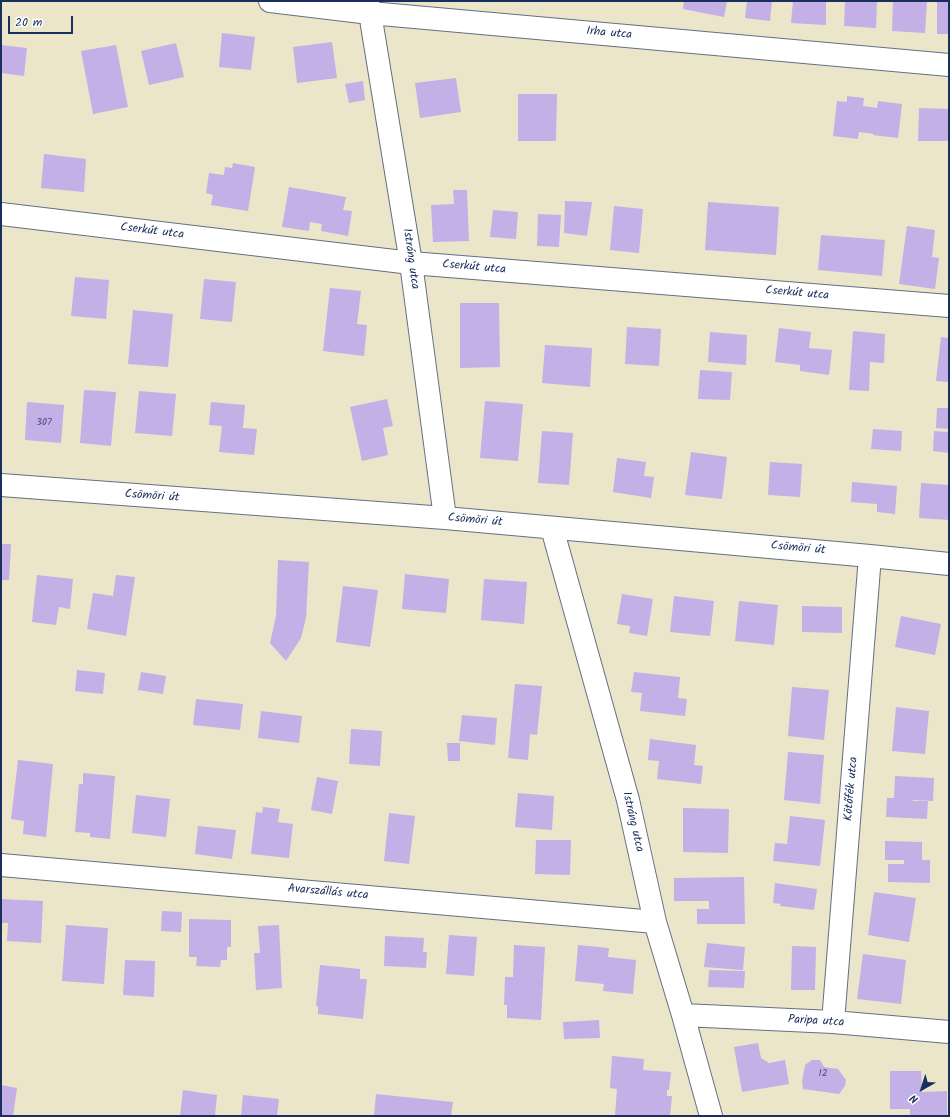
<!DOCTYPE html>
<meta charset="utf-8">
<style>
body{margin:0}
#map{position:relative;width:950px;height:1117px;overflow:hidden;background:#ebe6c9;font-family:Kalam,sans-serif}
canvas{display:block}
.frame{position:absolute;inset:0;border:2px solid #1b2f5e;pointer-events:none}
.north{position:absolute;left:902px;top:1069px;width:40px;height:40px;-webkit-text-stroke:3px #fff;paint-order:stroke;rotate:219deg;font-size:11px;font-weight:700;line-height:16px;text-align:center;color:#1b2f5e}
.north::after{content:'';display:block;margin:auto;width:14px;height:18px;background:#1b2f5e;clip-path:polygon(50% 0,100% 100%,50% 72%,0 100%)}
.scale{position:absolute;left:8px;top:16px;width:65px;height:18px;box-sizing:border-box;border:2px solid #1b2f5e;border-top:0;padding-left:5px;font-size:12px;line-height:14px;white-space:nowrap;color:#1b2f5e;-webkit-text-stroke:3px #fff;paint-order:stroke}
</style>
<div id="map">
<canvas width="950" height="1117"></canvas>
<div class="frame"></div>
<div class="north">N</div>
<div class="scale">20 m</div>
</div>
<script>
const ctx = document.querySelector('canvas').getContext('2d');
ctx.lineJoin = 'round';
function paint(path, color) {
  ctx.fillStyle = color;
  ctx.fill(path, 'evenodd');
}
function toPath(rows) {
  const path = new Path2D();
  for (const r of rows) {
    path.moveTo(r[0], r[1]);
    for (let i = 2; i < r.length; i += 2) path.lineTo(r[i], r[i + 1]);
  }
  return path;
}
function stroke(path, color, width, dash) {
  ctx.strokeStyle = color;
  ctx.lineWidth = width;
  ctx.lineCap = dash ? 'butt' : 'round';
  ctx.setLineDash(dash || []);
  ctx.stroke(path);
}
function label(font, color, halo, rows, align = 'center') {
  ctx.font = font + ' Kalam,sans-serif';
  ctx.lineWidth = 3;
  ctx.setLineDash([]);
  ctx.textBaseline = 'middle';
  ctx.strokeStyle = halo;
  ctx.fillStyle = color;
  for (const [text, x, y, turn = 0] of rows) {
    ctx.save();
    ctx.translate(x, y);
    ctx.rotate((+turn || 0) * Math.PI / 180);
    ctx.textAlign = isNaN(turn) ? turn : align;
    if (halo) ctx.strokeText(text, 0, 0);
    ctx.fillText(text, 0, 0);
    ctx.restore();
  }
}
paint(toPath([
 [684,1,727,1,724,17,683,9],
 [747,1,772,1,770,21,745,18],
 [793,1,826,1,826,25,791,23],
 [845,1,877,1,876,28,844,26],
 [893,1,927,1,925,33,892,31],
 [937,1,949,1,949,34,937,34],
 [222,33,255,37,251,70,219,67],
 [332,42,337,78,297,83,293,47],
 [176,43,184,77,149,85,141,51],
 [1,45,27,48,24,76,1,73],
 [116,45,128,107,93,114,81,51],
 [456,78,461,112,420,118,415,83],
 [363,81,365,100,349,103,345,84],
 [518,94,557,94,556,141,518,141],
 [847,96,864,98,863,106,877,108,878,101,902,104,898,138,873,135,874,134,859,132,858,139,833,136,837,101,847,102],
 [919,108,949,109,949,141,918,141],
 [44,154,86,159,84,192,41,188],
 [233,163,255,167,248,211,211,205,213,195,206,193,209,173,224,175,225,167,232,168],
 [289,187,346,197,343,210,352,211,348,236,321,231,322,224,310,222,309,231,282,227],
 [453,190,467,190,469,241,433,242,431,205,454,204],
 [565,201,592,202,587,236,564,233],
 [708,202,779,207,776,255,705,250],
 [614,206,643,209,639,253,610,250],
 [493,210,518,212,516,239,490,237],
 [538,214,561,215,559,247,537,246],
 [907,226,935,230,932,257,939,258,935,289,899,284],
 [821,235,885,240,882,276,818,270],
 [75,277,109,280,106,319,71,316],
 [204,279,236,282,232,322,200,319],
 [330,288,361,291,357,324,367,325,364,356,323,351],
 [460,303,499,303,500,367,460,368],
 [133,310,173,314,168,367,128,364],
 [627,327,661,329,659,366,625,364],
 [779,328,811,332,809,348,832,350,829,375,800,371,800,365,775,362],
 [853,331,885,334,884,363,870,362,869,391,849,390],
 [710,332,747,335,746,365,708,362],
 [941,337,949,338,949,382,936,381],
 [545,345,592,348,590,387,542,383],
 [700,370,732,372,730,400,698,399],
 [84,390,116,392,111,446,80,443],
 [139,391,176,394,172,436,135,433],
 [387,399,393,426,383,428,388,455,362,461,350,407],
 [485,401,523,404,518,461,480,458],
 [27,402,64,405,61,443,25,440],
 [211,402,245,405,243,428,257,429,254,455,219,452,222,426,209,425],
 [937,408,949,408,949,429,936,428],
 [873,429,902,431,901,451,871,449],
 [542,431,573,433,569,485,538,483],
 [934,431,949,432,949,453,933,451],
 [691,452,727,457,722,499,685,495],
 [617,458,646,462,644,476,654,477,651,498,613,492],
 [770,462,802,464,800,497,768,495],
 [852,482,897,486,895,514,877,512,877,504,851,502],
 [921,483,949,485,949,520,919,518],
 [1,544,11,544,9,580,1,580],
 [278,560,309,562,306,618,301,638,286,661,270,643,276,616],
 [405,574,449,579,446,613,402,609],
 [37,575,73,579,70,609,59,607,56,625,32,622],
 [116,575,135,577,126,636,87,629,93,593,113,596],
 [484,579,527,582,524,624,481,620],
 [343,586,378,590,370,647,336,642],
 [622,594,653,599,647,636,629,633,630,626,617,624],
 [674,596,714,601,710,636,670,632],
 [739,601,778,605,774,645,735,641],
 [802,606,842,607,842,633,802,632],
 [901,616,941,624,935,655,895,647],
 [77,670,105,673,103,694,75,691],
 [141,672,166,676,163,694,138,690],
 [634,672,680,677,678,698,687,699,685,716,640,711,642,693,631,692],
 [515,684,542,686,537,735,530,734,528,760,508,758],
 [792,687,829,690,824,740,788,736],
 [196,699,243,704,240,730,193,725],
 [896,707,929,711,925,754,892,751],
 [261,711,302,716,299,743,258,738],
 [462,715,497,718,495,745,459,741],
 [351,729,382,731,380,766,349,764],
 [650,739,696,745,694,765,703,766,701,784,657,779,659,761,648,760],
 [447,743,460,743,460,761,448,761],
 [788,752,824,755,820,804,784,800],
 [18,760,53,764,46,837,23,834,24,821,11,819],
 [83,773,115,776,110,839,90,837,90,833,75,832,79,784,83,784],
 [895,776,934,778,933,801,913,800,913,801,928,801,927,819,886,817,887,798,894,798],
 [317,777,338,781,332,814,311,810],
 [518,793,554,796,552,830,515,827],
 [136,795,170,799,166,837,132,833],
 [263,807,280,809,278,822,293,824,289,858,251,854,256,812,262,813],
 [683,808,729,809,728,853,683,852],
 [389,813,415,816,409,864,384,861],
 [790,816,825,820,820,866,773,861,775,843,787,844],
 [198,826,236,830,232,859,195,854],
 [536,840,571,840,570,875,535,874],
 [885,841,922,842,922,860,930,860,930,883,888,882,888,864,904,864,904,860,885,860],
 [744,877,745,924,697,924,697,909,709,909,709,901,674,901,674,878],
 [775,883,817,889,814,910,780,906,781,904,773,903],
 [874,892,916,898,909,942,868,935],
 [1,899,43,901,41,943,7,941,8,923,1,923],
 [162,911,182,912,181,932,161,931],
 [189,919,231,920,231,947,227,947,227,960,221,960,220,967,196,966,197,957,189,957],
 [66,925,108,928,104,984,62,981],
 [279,925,282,988,256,990,254,953,260,953,258,926],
 [449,935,477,937,474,976,446,974],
 [385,936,424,938,423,952,427,952,426,968,384,966],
 [707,943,745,947,743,970,704,967],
 [514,945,545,947,541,1020,507,1018,507,1005,504,1005,505,977,513,977],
 [578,945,609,948,608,957,636,960,633,994,603,991,604,984,575,981],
 [792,946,816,947,815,990,791,990],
 [863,954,906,960,901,1004,857,999],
 [125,960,155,961,154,997,123,995],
 [320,965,360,969,360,979,367,979,363,1019,318,1014,318,1006,316,1006],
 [709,970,745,971,744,988,708,987],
 [599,1020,600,1038,564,1039,563,1022],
 [758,1043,761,1058,769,1063,785,1060,789,1084,742,1092,734,1047],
 [612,1056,644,1059,643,1070,671,1072,669,1090,667,1090,667,1096,672,1096,670,1116,615,1116,617,1089,610,1088],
 [812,1060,820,1060,824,1067,838,1069,846,1080,845,1086,839,1094,803,1089,802,1082,805,1065],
 [890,1071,921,1071,922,1092,947,1091,947,1116,910,1116,910,1109,890,1109],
 [1,1085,17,1088,13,1116,1,1116],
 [183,1090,217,1095,215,1116,180,1116],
 [376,1094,453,1102,451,1116,374,1116],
 [243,1095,279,1099,277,1116,241,1116]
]), '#c2b0e7');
const minor = toPath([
 [270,1,370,13,949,65],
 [368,1,411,263,445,518],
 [1,214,411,263,949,306],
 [1,485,445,518,870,556,949,564],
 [552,528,628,800,655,922,683,1015,711,1116],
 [1,865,655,922],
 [683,1015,833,1022,949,1032],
 [833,1022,870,556]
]);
stroke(minor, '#646f83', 24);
stroke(minor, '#fff', 22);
label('10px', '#454f80', null, [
 ["307",44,423],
 ["12",823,1074]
]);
label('12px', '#1b2f5e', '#fff', [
 ["Irha utca",609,34,5],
 ["Cserkút utca",152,232,7],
 ["Istráng utca",410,259,82],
 ["Cserkút utca",474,268,5],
 ["Cserkút utca",797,294,5],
 ["Csömöri út",152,497,4],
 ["Csömöri út",475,521,5],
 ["Csömöri út",798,549,5],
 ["Kötőfék utca",852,789,-85],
 ["Istráng utca",632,822,77],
 ["Avarszállás utca",328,893,5],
 ["Paripa utca",816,1022,3]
]);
</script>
